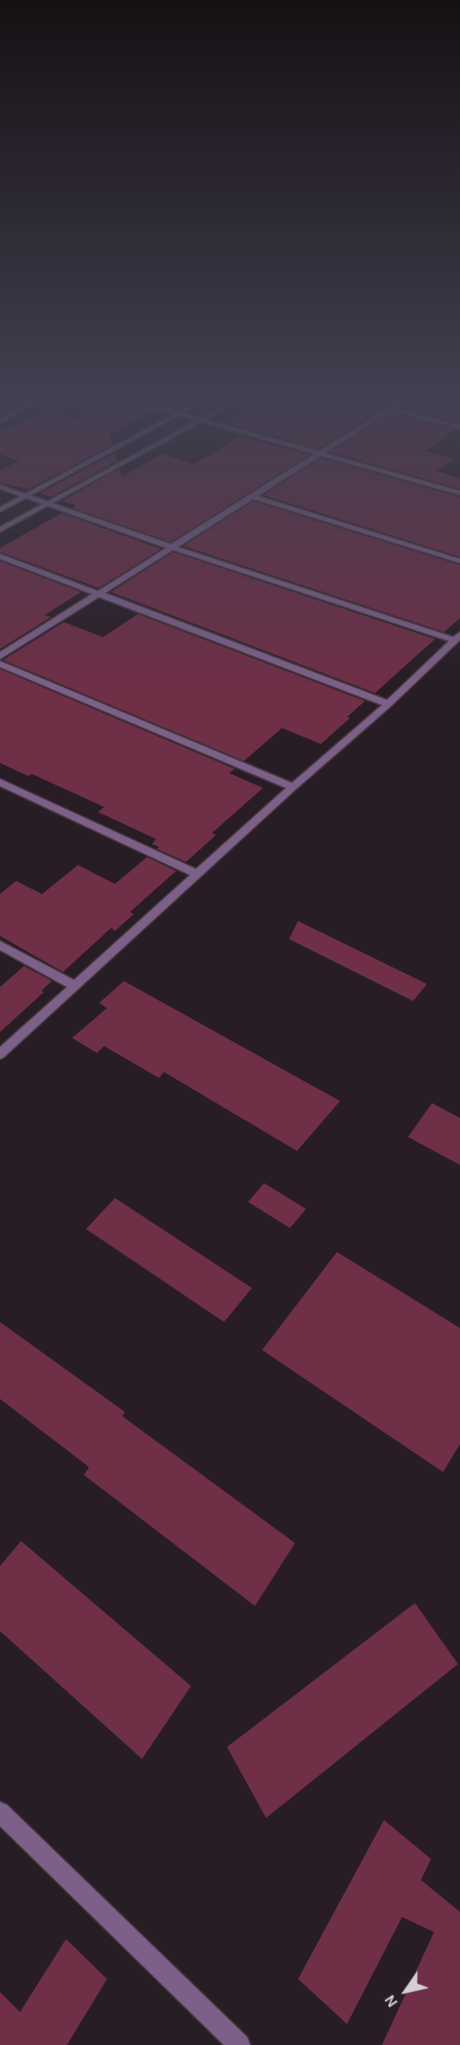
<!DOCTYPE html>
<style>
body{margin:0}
#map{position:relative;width:460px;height:2045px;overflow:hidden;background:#281d25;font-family:Karla,sans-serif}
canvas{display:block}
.north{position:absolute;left:376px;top:1961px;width:60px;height:60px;-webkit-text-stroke:4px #281d25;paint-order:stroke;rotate:236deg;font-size:16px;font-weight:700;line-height:24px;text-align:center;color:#d6ced4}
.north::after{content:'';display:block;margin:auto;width:21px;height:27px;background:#d6ced4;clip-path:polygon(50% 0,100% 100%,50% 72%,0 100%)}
</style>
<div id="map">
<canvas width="460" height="2045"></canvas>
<div class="north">N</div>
</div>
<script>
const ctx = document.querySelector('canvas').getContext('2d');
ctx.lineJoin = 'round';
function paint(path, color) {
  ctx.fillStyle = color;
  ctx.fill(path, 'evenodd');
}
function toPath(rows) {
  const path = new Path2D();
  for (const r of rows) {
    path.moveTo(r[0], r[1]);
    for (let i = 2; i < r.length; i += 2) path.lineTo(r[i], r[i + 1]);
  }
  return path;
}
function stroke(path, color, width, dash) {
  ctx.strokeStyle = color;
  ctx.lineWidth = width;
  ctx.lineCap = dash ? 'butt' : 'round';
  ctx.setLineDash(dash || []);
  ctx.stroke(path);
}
paint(toPath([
 [80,401,127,401,154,410,110,435,112,445,28,489,0,483,0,470,19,461,0,454,0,431,47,411,78,420],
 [265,401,395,401,319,449,227,423],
 [408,401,460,401,460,423,400,408],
 [391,413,455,430,425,451,454,459,437,471,460,478,460,489,330,452],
 [242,436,309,455,171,542,72,508,76,505,62,501,119,469,122,477,162,454,194,464],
 [115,453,117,461,51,497,40,493],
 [321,458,460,497,460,557,263,495],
 [253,501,460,565,460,618,444,632,183,546],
 [62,513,161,549,99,588,0,552,0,548],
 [173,552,435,639,375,693,111,592],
 [0,561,81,592,45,615,51,617,0,649],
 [138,614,365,701,347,717,350,718,321,744,282,728,244,761,3,660,64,622,103,637],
 [0,669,235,769,229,773,263,788,212,833,216,835,186,862,157,849,159,847,152,844,156,839,98,812,104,807,32,774,28,776,0,763],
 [147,857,176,871,130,912,134,914,115,931,111,928,63,972,0,936,0,894,16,881,42,894,78,865,115,884],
 [298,921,427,984,413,1001,289,939],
 [24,966,52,981,41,991,44,992,0,1032,0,987],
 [124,981,340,1101,297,1151,164,1072,159,1078,104,1046,97,1053,72,1038,107,1008,99,1003],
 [432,1103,460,1118,460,1165,408,1137],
 [264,1183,306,1209,290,1228,248,1202],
 [115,1198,252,1288,224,1322,86,1229],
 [337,1252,460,1328,460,1444,443,1472,262,1350],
 [0,1322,125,1412,122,1416,295,1543,255,1606,84,1475,89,1467,0,1399],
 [21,1541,191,1686,142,1759,0,1631,0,1566],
 [415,1603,458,1664,266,1818,227,1747],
 [384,1820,431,1859,421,1880,460,1912,460,2045,382,2045,434,1932,402,1917,347,2024,298,1979],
 [66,1939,107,1979,67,2045,0,2045,0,1992,20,2012]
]), '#6e2f47');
const minor = toPath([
 [32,401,39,401,0,423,0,418,32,401],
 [129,401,138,401,319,451,399,401,406,401,395,409,460,425,460,429,391,411,325,453,460,491,460,495,321,456,258,496,460,559,460,563,253,499,178,547,453,637,460,632,460,640,391,706,296,789,4,1057,0,1059,0,1047,67,987,0,950,0,941,74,980,190,875,0,786,0,779,196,869,286,788,0,667,0,661,292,783,382,705,99,597,0,659,0,652,92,594,0,559,0,554,98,591,166,548,0,489,0,485,171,544,314,454,129,401],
 [173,550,449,641,387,700,105,593,173,550]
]);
const tertiary = toPath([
 [199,401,206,401,0,512,0,507,199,401],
 [233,401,240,401,0,532,0,527,233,401],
 [0,1802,7,1805,247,2037,250,2045,224,2045,0,1826,0,1802]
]);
stroke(minor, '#443941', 3);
stroke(tertiary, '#443941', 3);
paint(minor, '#7d6088');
paint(tertiary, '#7d6088');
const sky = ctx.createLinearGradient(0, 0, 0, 687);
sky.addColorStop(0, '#161014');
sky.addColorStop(0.58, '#424051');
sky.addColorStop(1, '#42405100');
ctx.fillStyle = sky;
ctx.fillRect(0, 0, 460, 687);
</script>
